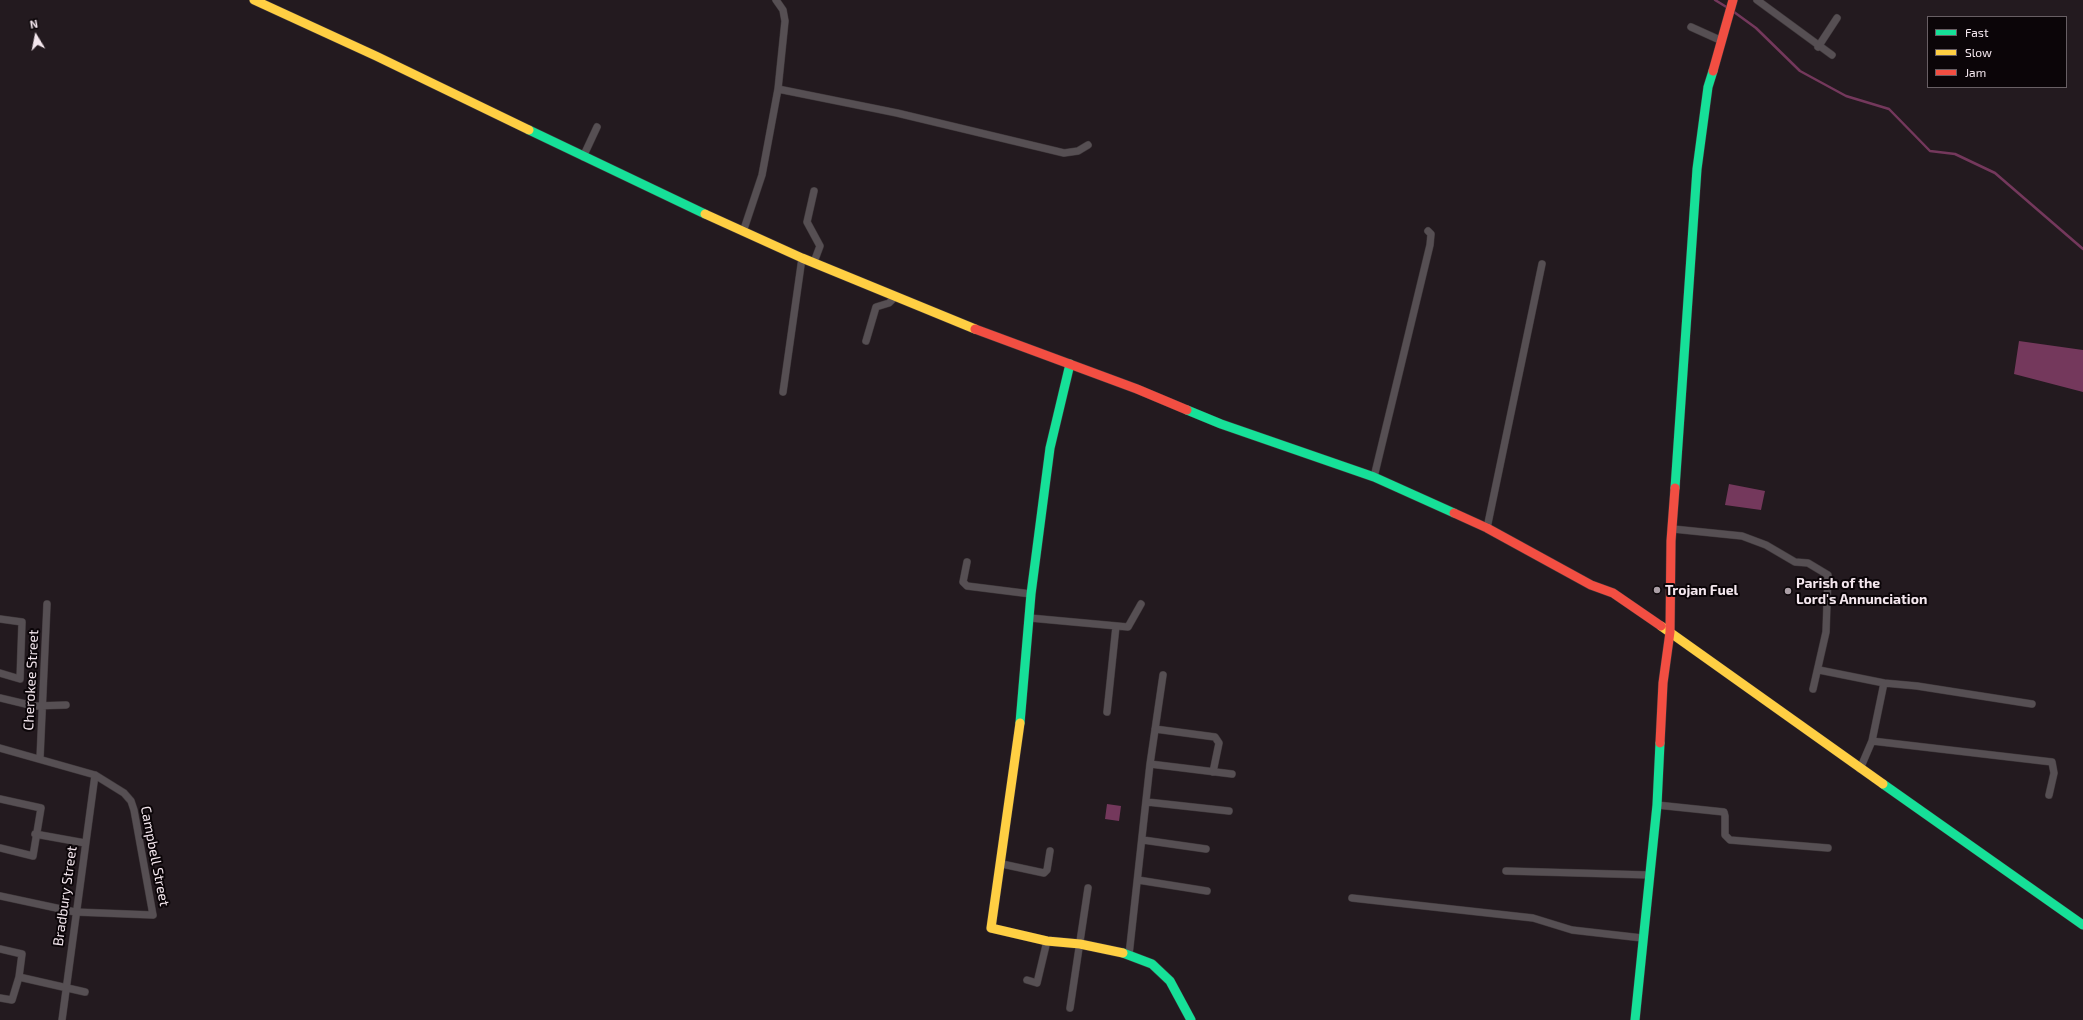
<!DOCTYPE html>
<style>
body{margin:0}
#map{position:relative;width:2083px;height:1020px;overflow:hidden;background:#231a1f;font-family:"Exo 2",sans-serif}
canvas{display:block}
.legend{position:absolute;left:1927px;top:16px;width:140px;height:72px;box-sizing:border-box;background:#0b0508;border:1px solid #685f64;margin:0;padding:5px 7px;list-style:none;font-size:12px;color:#f4e7ee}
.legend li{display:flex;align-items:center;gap:8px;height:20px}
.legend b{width:20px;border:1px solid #685f64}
.north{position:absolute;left:16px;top:16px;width:40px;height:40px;-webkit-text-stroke:3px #0b0508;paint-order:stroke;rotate:350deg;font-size:11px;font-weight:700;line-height:16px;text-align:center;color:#f4e7ee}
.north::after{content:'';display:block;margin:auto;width:14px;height:18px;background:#f4e7ee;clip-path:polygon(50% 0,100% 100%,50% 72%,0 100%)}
</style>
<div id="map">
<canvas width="2083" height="1020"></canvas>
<ul class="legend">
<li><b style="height:5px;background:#16e098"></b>Fast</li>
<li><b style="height:5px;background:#ffcf43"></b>Slow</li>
<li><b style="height:5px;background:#f24e42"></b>Jam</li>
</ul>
<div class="north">N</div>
</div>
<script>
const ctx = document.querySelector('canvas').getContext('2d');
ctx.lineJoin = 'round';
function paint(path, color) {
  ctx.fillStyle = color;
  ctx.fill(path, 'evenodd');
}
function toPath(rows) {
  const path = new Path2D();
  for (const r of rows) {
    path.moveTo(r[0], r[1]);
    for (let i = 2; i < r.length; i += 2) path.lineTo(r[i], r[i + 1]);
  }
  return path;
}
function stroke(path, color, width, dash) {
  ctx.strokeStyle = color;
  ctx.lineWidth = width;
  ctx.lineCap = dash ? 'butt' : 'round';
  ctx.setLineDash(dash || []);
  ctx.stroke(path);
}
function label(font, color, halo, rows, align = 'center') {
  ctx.font = font + ' "Exo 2",sans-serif';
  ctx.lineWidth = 4;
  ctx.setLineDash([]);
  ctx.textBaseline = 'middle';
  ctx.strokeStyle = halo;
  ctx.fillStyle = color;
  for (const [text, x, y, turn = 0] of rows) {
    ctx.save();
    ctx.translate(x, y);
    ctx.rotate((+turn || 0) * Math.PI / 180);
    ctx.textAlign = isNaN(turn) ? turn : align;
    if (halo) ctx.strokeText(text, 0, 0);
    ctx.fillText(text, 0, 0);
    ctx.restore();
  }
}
paint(toPath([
 [2019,341,2083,350,2083,392,2014,374],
 [1729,484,1765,491,1761,510,1725,505],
 [1107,804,1121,806,1119,821,1105,819]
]), '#74385c');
stroke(toPath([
 [1715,0,1728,8],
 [1734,12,1756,28,1800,71,1846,96,1889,109,1930,151,1955,154,1995,173,2083,249]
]), '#74385c', 2.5);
const street = toPath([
 [1757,0,1832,55],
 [1691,27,1722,41],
 [1818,47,1837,18],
 [778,89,897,113,1064,153,1078,151,1088,145],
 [583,157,597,127],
 [743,232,762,175,778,89,785,21,783,10,776,0],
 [814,262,820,246,807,222,814,191],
 [866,341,876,307,889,303,896,296],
 [783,392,802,258],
 [1374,477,1430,245,1431,234,1428,231],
 [1487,528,1542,264],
 [1673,529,1742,536,1766,545,1795,562,1808,563,1828,575,1826,632,1813,689],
 [967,562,963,582,967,586,1031,594],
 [1030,618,1128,627,1141,604],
 [0,619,22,622,20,679,0,673],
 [1819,670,1884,683,1917,686,2032,704],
 [0,698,34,706,66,705],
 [1107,712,1116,626],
 [1155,729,1215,737,1219,743,1213,772],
 [1872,741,2052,762,2054,773,2049,795],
 [0,748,95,775,124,793,131,801,134,810,153,915,75,912,0,896],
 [40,758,47,604],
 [1150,764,1232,774],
 [1860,769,1872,741,1884,683],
 [0,799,41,808,33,856,0,848],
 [1147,802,1229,811],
 [1657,805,1724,812,1725,816,1725,835,1730,840,1828,848],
 [35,834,85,843],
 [1143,840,1206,849],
 [1002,864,1044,873,1047,870,1050,851],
 [1506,871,1650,875],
 [1138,880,1207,891],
 [1352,898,1533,918,1572,930,1642,938],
 [0,949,22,954,19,977,12,1000,0,998],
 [1129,955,1150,764,1163,675],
 [19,977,85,992],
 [1027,980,1037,983,1047,941],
 [1070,1008,1088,888],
 [62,1020,95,775]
]);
const fast = toPath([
 [529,130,705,214],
 [1187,410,1221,424,1374,477,1454,513],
 [1675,488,1697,169,1708,87,1713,71],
 [1020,723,1031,594,1050,448,1070,364],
 [1883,784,2083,925],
 [1123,953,1152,964,1170,981,1191,1020],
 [1635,1020,1657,805,1660,743]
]);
const slow = toPath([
 [254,0,376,56,529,130],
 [705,214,802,258,975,329],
 [1661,626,1883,784],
 [1020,723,991,928,1047,941,1080,944,1123,953]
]);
const jam = toPath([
 [1713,71,1733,0],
 [975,329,1137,389,1187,410],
 [1454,513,1487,528,1591,585,1613,593,1661,626],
 [1660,743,1663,683,1670,632,1671,541,1675,488]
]);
stroke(street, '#3e373a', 8);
stroke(fast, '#3e373a', 10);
stroke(slow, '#3e373a', 10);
stroke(jam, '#3e373a', 10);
stroke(street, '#564f53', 7);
stroke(fast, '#16e098', 9);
stroke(slow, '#ffcf43', 9);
stroke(jam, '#f24e42', 9);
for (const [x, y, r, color] of [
 [1657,590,4,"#ab9fa6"],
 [1788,591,4,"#ab9fa6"]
]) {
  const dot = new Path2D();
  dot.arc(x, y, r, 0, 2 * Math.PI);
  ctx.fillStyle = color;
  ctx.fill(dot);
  stroke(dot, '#0b0508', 1.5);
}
label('bold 14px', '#f4e7ee', '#0b0508', [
 ["Parish of the",1796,583],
 ["Lord's Annunciation",1796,599],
 ["Trojan Fuel",1665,590]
], 'left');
label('14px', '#f4e7ee', '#0b0508', [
 ["Cherokee Street",31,680,-87],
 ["Campbell Street",155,856,79],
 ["Bradbury Street",65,896,-82]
]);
</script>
